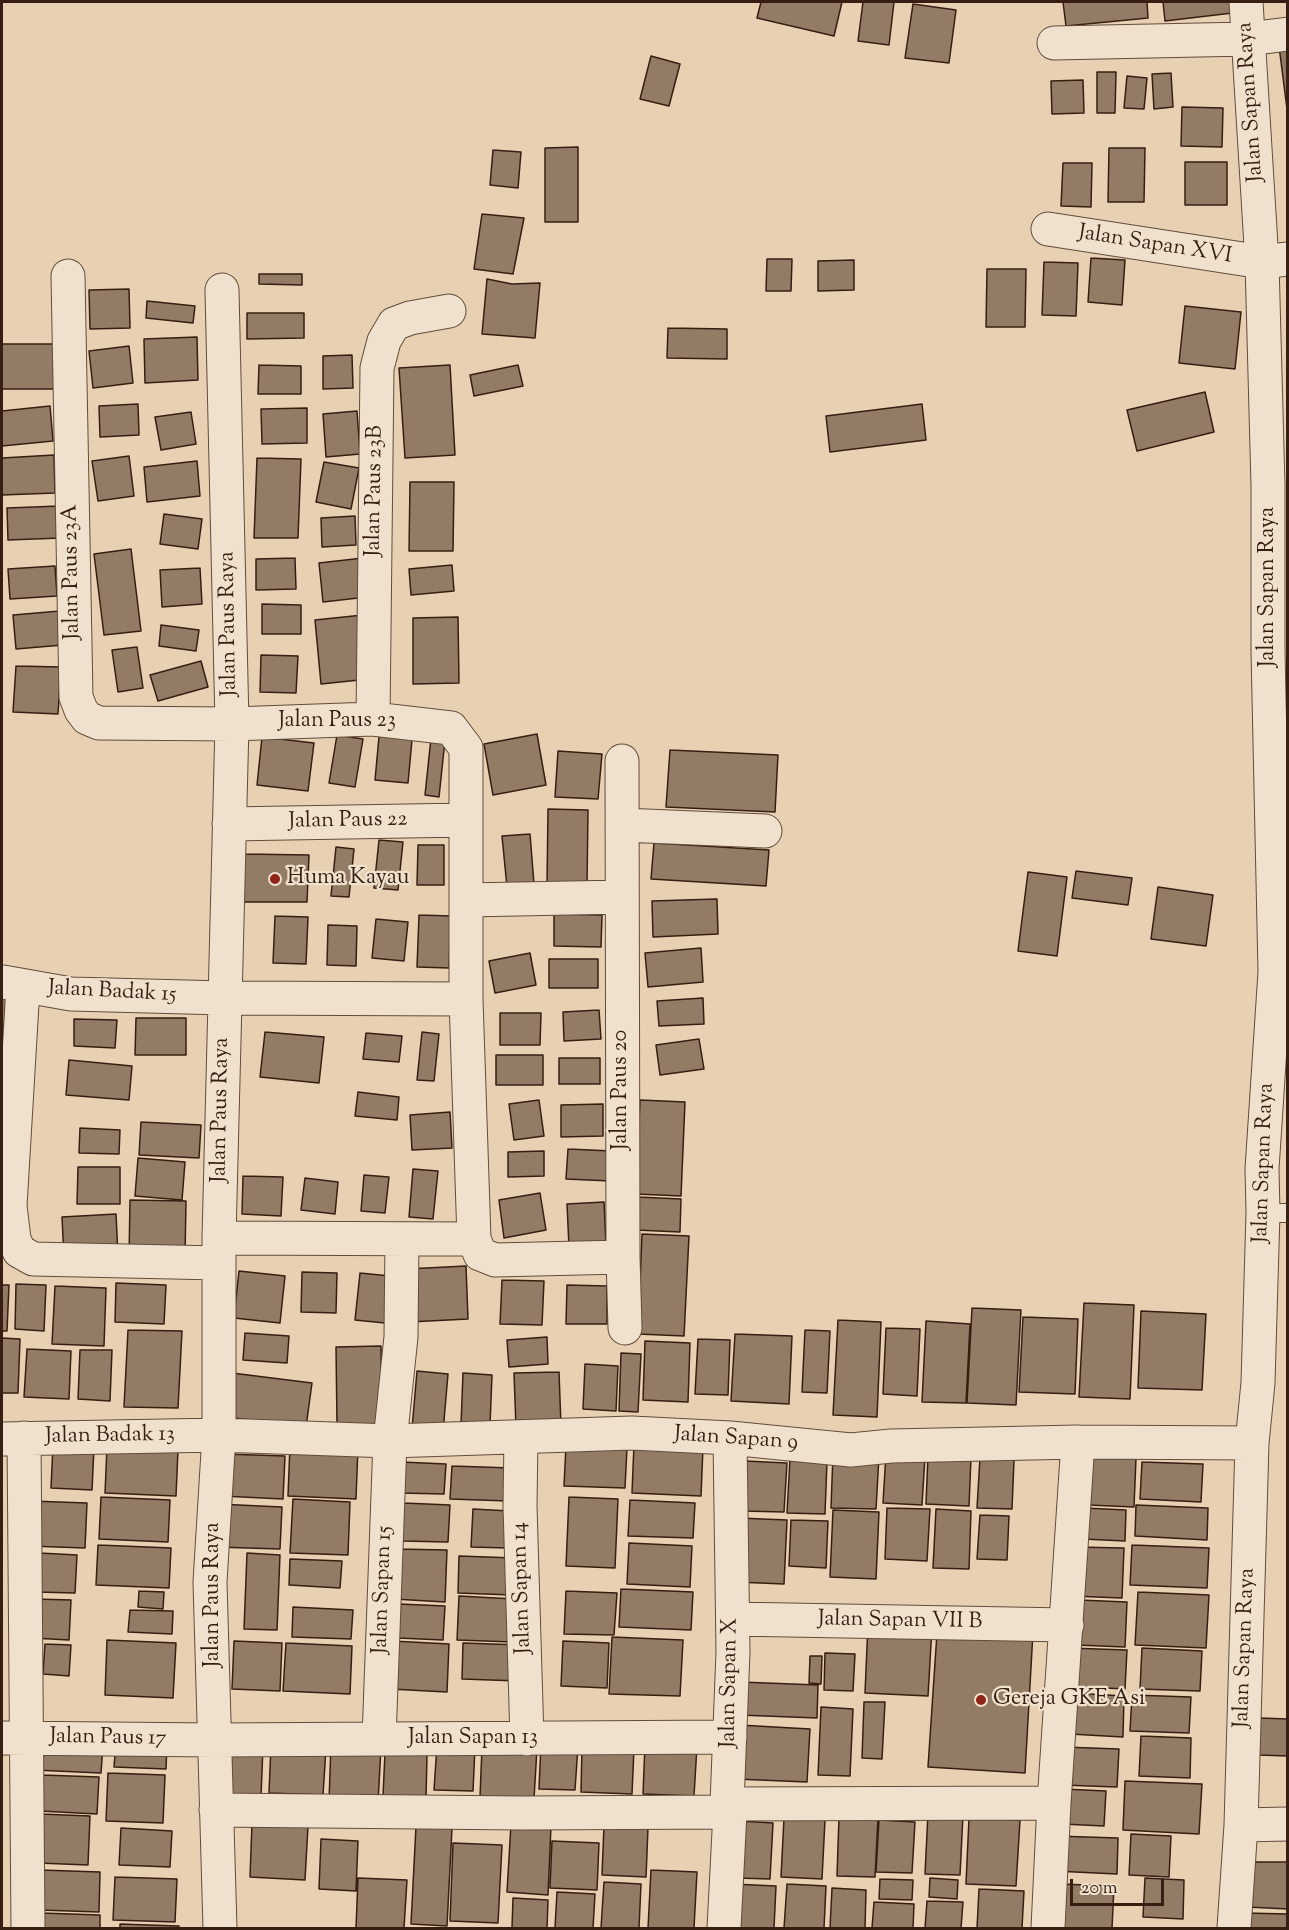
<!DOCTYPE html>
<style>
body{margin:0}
#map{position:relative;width:1289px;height:1930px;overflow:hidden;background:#e8d1b3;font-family:"Sorts Mill Goudy",serif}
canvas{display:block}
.frame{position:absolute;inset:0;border:3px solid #361f12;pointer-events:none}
.scale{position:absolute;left:1070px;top:1879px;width:94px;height:27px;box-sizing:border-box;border:3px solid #361f12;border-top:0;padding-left:8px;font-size:18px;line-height:21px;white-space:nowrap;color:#361f12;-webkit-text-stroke:4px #f0e1ce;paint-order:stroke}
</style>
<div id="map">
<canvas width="1289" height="1930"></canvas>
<div class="frame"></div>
<div class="scale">20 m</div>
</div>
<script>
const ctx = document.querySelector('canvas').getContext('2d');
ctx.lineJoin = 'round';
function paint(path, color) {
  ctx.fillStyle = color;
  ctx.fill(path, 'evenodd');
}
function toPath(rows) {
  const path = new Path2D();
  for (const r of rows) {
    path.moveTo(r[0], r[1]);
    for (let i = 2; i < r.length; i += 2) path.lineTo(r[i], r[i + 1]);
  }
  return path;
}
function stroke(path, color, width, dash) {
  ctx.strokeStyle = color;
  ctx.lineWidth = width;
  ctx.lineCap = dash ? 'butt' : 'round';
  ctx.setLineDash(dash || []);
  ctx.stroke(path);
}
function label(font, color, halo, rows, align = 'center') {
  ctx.font = font + ' "Sorts Mill Goudy",serif';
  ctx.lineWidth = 4.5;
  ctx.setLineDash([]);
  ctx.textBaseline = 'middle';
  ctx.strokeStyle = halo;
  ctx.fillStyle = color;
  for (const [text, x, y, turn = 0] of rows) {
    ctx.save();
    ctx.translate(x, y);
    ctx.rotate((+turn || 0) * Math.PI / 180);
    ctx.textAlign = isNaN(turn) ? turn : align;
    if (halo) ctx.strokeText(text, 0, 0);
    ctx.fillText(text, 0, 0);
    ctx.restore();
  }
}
const building = toPath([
 [761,2,842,2,834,36,757,18,761,2],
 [863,2,894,2,889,45,858,41,863,2],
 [1063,2,1147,2,1148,18,1066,26,1063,2],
 [1163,2,1240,2,1241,12,1165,21,1163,2],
 [913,4,956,10,949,63,905,58,913,4],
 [1288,45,1288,109,1287,109,1279,46,1288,45],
 [651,56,680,64,669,106,640,99,651,56],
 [1097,72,1116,72,1115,113,1097,113,1097,72],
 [1171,73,1173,107,1154,109,1152,74,1171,73],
 [1127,76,1147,78,1144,109,1124,108,1127,76],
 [1083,80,1084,113,1052,114,1051,81,1083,80],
 [1182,107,1223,108,1222,147,1181,146,1182,107],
 [578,147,578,222,545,222,545,148,578,147],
 [1109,148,1145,148,1144,202,1108,202,1109,148],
 [493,150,521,152,518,188,490,185,493,150],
 [1185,162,1227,162,1227,205,1185,205,1185,162],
 [1063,163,1092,163,1091,207,1061,206,1063,163],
 [482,214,524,218,513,274,474,269,482,214],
 [1091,258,1125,260,1122,305,1088,302,1091,258],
 [767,259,792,259,791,291,766,291,767,259],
 [854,260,854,290,818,291,818,261,854,260],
 [1044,262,1078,263,1076,316,1042,315,1044,262],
 [987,269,1026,269,1025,327,986,327,987,269],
 [259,274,302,274,302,285,259,284,259,274],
 [487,279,512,284,540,283,535,338,482,334,487,279],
 [129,289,130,328,90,329,89,290,129,289],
 [147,301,195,306,193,323,146,318,147,301],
 [1185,306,1241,312,1235,369,1179,363,1185,306],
 [247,313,304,313,304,338,247,339,247,313],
 [668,328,727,329,727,359,667,358,668,328],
 [197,337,198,380,145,383,144,339,197,337],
 [2,344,55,344,55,389,2,389,2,344],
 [129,346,133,383,93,388,89,351,129,346],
 [352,355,353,388,323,389,323,356,352,355],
 [259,365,301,366,301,394,258,394,259,365],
 [450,365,455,455,405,458,399,368,450,365],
 [518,365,523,386,474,396,470,375,518,365],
 [1205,392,1214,432,1137,451,1127,410,1205,392],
 [138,404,139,435,100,437,99,406,138,404],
 [922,404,926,440,830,452,826,416,922,404],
 [50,406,53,441,2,446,2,411,50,406],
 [307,408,307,443,262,444,261,409,307,408],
 [357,411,360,454,326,457,323,414,357,411],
 [191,412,196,444,161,450,155,417,191,412],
 [54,455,55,493,2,495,2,458,54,455],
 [129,456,134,496,98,501,92,461,129,456],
 [257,458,301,459,298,538,254,538,257,458],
 [197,461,200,496,147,502,144,467,197,461],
 [324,462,359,468,351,509,316,502,324,462],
 [410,482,454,482,453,551,409,551,410,482],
 [60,506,61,538,8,540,7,508,60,506],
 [164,514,202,519,198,549,160,544,164,514],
 [355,516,356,545,322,547,321,518,355,516],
 [131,549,141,631,104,635,94,554,131,549],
 [295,558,296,589,256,590,256,559,295,558],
 [363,558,367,597,323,602,319,563,363,558],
 [452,565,454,591,411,595,409,569,452,565],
 [55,566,57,596,10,599,8,569,55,566],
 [200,568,202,604,162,607,160,570,200,568],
 [262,604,301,605,301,634,262,634,262,604],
 [60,611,63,645,16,649,13,615,60,611],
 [363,615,369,679,321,684,315,620,363,615],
 [458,617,459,683,413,684,413,618,458,617],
 [161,625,199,630,196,651,159,646,161,625],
 [137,647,143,688,118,692,112,650,137,647],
 [261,655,298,656,296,693,260,692,261,655],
 [201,661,208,687,158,701,150,675,201,661],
 [16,666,61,667,58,714,13,712,16,666],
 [380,726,413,729,408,783,375,780,380,726],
 [537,734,546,785,493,795,484,744,537,734],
 [337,735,363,739,355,787,329,783,337,735],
 [262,737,314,743,308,791,257,785,262,737],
 [431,738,445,740,439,797,425,795,431,738],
 [670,750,778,755,775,812,666,807,670,750],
 [558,751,602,754,598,799,555,797,558,751],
 [548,809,588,810,587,886,547,885,548,809],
 [530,834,534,884,507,887,502,836,530,834],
 [379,840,403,842,398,890,374,888,379,840],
 [654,843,769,850,766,886,651,879,654,843],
 [418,845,444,845,444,885,417,885,418,845],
 [336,847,354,849,349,897,331,896,336,847],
 [243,854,309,855,307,902,242,902,243,854],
 [1076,871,1132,878,1128,905,1072,898,1076,871],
 [1028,872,1067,877,1057,956,1018,951,1028,872],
 [1158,887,1213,895,1206,946,1151,939,1158,887],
 [717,899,718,934,653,937,652,901,717,899],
 [554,914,602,915,601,947,554,946,554,914],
 [419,915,451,916,449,968,417,967,419,915],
 [275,916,308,917,306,964,273,963,275,916],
 [376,919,408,922,404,961,372,958,376,919],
 [328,925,357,926,356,966,327,965,328,925],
 [701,948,703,982,648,987,645,953,701,948],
 [530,953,536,985,495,993,489,961,530,953],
 [549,959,598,959,598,988,549,988,549,959],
 [2,992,9,992,7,1027,2,1026,2,992],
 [703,998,704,1024,659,1026,657,1001,703,998],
 [599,1010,601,1039,564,1041,563,1012,599,1010],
 [500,1013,541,1013,540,1045,500,1045,500,1013],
 [136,1018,186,1018,186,1055,135,1055,136,1018],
 [74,1019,117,1020,115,1048,74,1046,74,1019],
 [265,1032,324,1037,319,1083,260,1077,265,1032],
 [422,1032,439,1034,434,1081,417,1080,422,1032],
 [366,1033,402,1036,399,1062,363,1059,366,1033],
 [699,1039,704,1069,660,1075,656,1045,699,1039],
 [496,1055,543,1055,543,1085,496,1085,496,1055],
 [559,1058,600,1058,600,1084,559,1084,559,1058],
 [69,1060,132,1066,129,1100,66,1095,69,1060],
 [358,1092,399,1097,397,1120,355,1116,358,1092],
 [539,1100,544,1136,514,1140,509,1104,539,1100],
 [640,1100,685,1102,681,1196,636,1194,640,1100],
 [603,1104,603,1136,561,1137,561,1105,603,1104],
 [450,1112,452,1148,412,1150,410,1115,450,1112],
 [141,1122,201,1125,199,1158,139,1155,141,1122],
 [80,1128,120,1130,119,1154,79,1153,80,1128],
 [568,1149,612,1151,611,1181,566,1179,568,1149],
 [544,1151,544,1176,508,1177,508,1152,544,1151],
 [138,1158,185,1162,182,1200,135,1196,138,1158],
 [78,1167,120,1167,120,1204,77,1204,78,1167],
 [413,1169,438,1171,433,1219,409,1217,413,1169],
 [364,1175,389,1177,385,1213,361,1211,364,1175],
 [243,1176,283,1177,281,1216,242,1214,243,1176],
 [305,1178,338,1182,335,1214,301,1210,305,1178],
 [540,1193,546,1230,504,1238,499,1200,540,1193],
 [638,1197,681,1199,680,1232,636,1230,638,1197],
 [130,1200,186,1201,185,1258,129,1257,130,1200],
 [604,1202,606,1246,569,1247,567,1204,604,1202],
 [116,1214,118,1256,64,1259,62,1217,116,1214],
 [642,1234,689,1236,684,1336,638,1334,642,1234],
 [466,1266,468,1319,409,1322,406,1269,466,1266],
 [239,1271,285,1276,280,1323,234,1318,239,1271],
 [302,1272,337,1273,336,1313,301,1312,302,1272],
 [360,1273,400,1277,395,1324,355,1320,360,1273],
 [502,1280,544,1281,542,1325,500,1324,502,1280],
 [116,1283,166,1285,164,1324,115,1322,116,1283],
 [16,1284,46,1285,44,1331,15,1329,16,1284],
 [2,1285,9,1285,7,1331,2,1331,2,1285],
 [567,1285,607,1286,607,1324,566,1324,567,1285],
 [55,1286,106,1288,104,1346,52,1344,55,1286],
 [1084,1303,1134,1305,1130,1399,1079,1397,1084,1303],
 [972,1308,1021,1310,1016,1405,967,1403,972,1308],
 [1141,1311,1206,1314,1202,1390,1138,1388,1141,1311],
 [1023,1317,1078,1319,1075,1394,1019,1392,1023,1317],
 [838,1320,881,1322,877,1417,833,1415,838,1320],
 [926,1321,970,1324,966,1403,922,1402,926,1321],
 [886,1328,920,1329,917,1396,883,1394,886,1328],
 [128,1330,182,1331,178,1408,124,1407,128,1330],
 [805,1330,830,1331,827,1393,802,1392,805,1330],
 [245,1333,289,1336,287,1363,243,1360,245,1333],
 [735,1334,792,1336,789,1404,731,1401,735,1334],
 [547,1337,548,1364,509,1367,507,1340,547,1337],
 [2,1338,20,1339,18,1393,2,1393,2,1338],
 [698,1339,730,1340,728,1395,695,1394,698,1339],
 [645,1341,690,1343,688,1402,643,1400,645,1341],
 [381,1346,382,1424,337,1425,336,1347,381,1346],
 [27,1349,71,1351,69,1399,24,1397,27,1349],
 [80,1350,112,1350,110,1401,78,1399,80,1350],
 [621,1353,641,1354,638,1412,619,1411,621,1353],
 [585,1364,618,1366,616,1411,583,1409,585,1364],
 [417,1371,448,1374,443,1432,412,1429,417,1371],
 [559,1372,561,1426,516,1428,514,1373,559,1372],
 [232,1373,312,1383,306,1427,226,1417,232,1373],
 [463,1373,492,1375,490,1425,461,1425,463,1373],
 [634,1444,703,1447,701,1496,632,1493,634,1444],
 [53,1445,94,1447,92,1490,51,1488,53,1445],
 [290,1445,358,1447,356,1499,288,1496,290,1445],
 [566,1445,627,1448,625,1488,564,1486,566,1445],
 [107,1447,178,1450,176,1496,105,1493,107,1447],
 [224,1454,285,1456,283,1499,222,1496,224,1454],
 [833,1454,879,1456,876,1509,831,1508,833,1454],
 [886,1454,925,1456,922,1505,883,1503,886,1454],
 [928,1455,971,1457,969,1506,926,1504,928,1455],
 [1090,1456,1136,1458,1134,1507,1088,1505,1090,1456],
 [980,1458,1014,1460,1012,1509,977,1508,980,1458],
 [790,1459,827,1461,825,1514,787,1513,790,1459],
 [745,1461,787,1463,784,1512,743,1511,745,1461],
 [401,1462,446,1464,444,1494,399,1493,401,1462],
 [1142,1462,1203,1464,1201,1502,1140,1499,1142,1462],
 [452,1466,511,1468,509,1501,450,1499,452,1466],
 [101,1497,170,1500,168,1542,99,1539,101,1497],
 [569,1497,618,1499,615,1568,566,1566,569,1497],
 [293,1499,350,1502,348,1555,290,1553,293,1499],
 [630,1500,695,1503,693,1538,628,1536,630,1500],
 [31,1501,87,1503,85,1548,29,1546,31,1501],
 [404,1503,450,1505,448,1542,402,1541,404,1503],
 [217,1504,282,1507,280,1549,215,1547,217,1504],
 [1136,1505,1208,1508,1207,1540,1135,1536,1136,1505],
 [887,1508,930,1509,927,1561,885,1559,887,1508],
 [1085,1508,1126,1510,1125,1541,1083,1539,1085,1508],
 [473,1509,510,1511,508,1548,471,1547,473,1509],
 [936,1509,971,1511,969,1569,933,1568,936,1509],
 [833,1510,879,1512,876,1579,830,1577,833,1510],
 [980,1515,1009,1516,1007,1560,977,1559,980,1515],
 [738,1518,787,1520,784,1584,736,1582,738,1518],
 [791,1520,828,1521,826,1568,789,1566,791,1520],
 [629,1543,692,1546,690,1587,627,1584,629,1543],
 [98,1545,171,1548,169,1588,96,1585,98,1545],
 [1132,1545,1209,1548,1207,1588,1130,1585,1132,1545],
 [1073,1547,1124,1548,1122,1598,1071,1596,1073,1547],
 [396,1549,447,1550,445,1602,394,1599,396,1549],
 [39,1553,77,1555,75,1593,37,1592,39,1553],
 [247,1553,280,1555,277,1630,244,1629,247,1553],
 [459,1556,514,1558,512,1595,458,1593,459,1556],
 [290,1559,342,1561,340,1588,289,1585,290,1559],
 [621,1589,693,1592,691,1630,619,1627,621,1589],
 [139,1591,164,1592,163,1609,138,1607,139,1591],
 [566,1591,617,1593,614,1635,564,1634,566,1591],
 [1138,1592,1209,1595,1206,1648,1135,1645,1138,1592],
 [459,1596,514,1599,512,1642,457,1640,459,1596],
 [34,1599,71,1600,69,1640,32,1638,34,1599],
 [1079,1600,1127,1602,1125,1647,1076,1645,1079,1600],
 [399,1604,445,1606,443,1640,398,1638,399,1604],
 [293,1607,353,1610,351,1639,292,1637,293,1607],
 [130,1610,173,1611,172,1634,128,1632,130,1610],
 [868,1624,932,1627,928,1696,865,1693,868,1624],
 [1033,1632,1025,1773,928,1767,937,1633,1033,1632],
 [612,1637,683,1640,680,1696,609,1694,612,1637],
 [107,1640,176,1643,173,1698,105,1695,107,1640],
 [234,1641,282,1643,280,1691,232,1689,234,1641],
 [392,1641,449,1644,447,1692,390,1689,392,1641],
 [563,1641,609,1643,607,1688,561,1686,563,1641],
 [286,1643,352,1646,350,1694,283,1691,286,1643],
 [463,1643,521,1645,519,1681,462,1679,463,1643],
 [45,1644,71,1645,69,1676,43,1674,45,1644],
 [1069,1648,1127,1650,1125,1689,1068,1686,1069,1648],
 [1142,1648,1202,1651,1200,1691,1140,1689,1142,1648],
 [825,1653,855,1654,853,1691,824,1690,825,1653],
 [810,1656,822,1656,821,1684,809,1683,810,1656],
 [740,1682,818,1685,817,1718,739,1715,740,1682],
 [1072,1693,1124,1696,1123,1737,1070,1734,1072,1693],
 [1132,1695,1191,1697,1189,1733,1130,1731,1132,1695],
 [864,1702,885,1702,882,1759,862,1758,864,1702],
 [821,1707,853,1709,850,1776,818,1775,821,1707],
 [1259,1718,1288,1719,1288,1756,1258,1755,1259,1718],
 [739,1725,810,1729,807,1782,736,1779,739,1725],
 [1141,1736,1191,1738,1190,1778,1139,1776,1141,1736],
 [35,1742,103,1745,101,1773,34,1770,35,1742],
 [116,1742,167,1745,166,1769,114,1767,116,1742],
 [228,1744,263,1746,261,1797,226,1795,228,1744],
 [541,1744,578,1746,575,1790,539,1789,541,1744],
 [645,1744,697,1746,694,1796,643,1794,645,1744],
 [271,1745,326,1748,323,1795,269,1793,271,1745],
 [331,1745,381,1747,378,1803,329,1801,331,1745],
 [437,1745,475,1747,473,1791,434,1790,437,1745],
 [582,1746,634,1748,632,1794,581,1792,582,1746],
 [482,1747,537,1748,534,1799,480,1797,482,1747],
 [1063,1747,1119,1749,1117,1787,1062,1785,1063,1747],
 [385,1753,427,1754,426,1798,383,1796,385,1753],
 [108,1773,165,1775,163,1823,106,1821,108,1773],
 [42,1775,99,1777,97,1814,40,1811,42,1775],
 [1125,1781,1202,1784,1199,1834,1123,1830,1125,1781],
 [1063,1789,1106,1791,1104,1826,1062,1824,1063,1789],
 [928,1813,963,1815,960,1875,925,1874,928,1813],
 [41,1814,90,1816,88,1865,38,1863,41,1814],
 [839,1817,878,1818,875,1877,837,1876,839,1817],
 [784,1818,825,1820,822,1879,781,1877,784,1818],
 [969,1818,1020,1820,1016,1886,966,1884,969,1818],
 [879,1820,915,1822,912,1873,876,1872,879,1820],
 [740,1821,773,1823,770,1879,737,1878,740,1821],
 [252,1823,308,1826,305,1880,250,1877,252,1823],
 [511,1824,551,1826,548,1895,507,1892,511,1824],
 [604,1825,648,1828,646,1877,602,1875,604,1825],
 [416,1826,452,1828,447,1926,411,1924,416,1826],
 [121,1828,172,1831,170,1867,119,1865,121,1828],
 [1131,1834,1171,1836,1169,1877,1129,1875,1131,1834],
 [1055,1836,1118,1838,1117,1874,1054,1871,1055,1836],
 [321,1839,358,1841,356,1891,319,1889,321,1839],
 [552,1841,599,1843,597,1890,550,1888,552,1841],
 [453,1843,502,1845,498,1923,450,1921,453,1843],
 [1248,1862,1288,1862,1288,1909,1247,1907,1248,1862],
 [40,1870,100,1872,99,1912,39,1910,40,1870],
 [651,1870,697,1872,694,1928,648,1928,651,1870],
 [115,1877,177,1879,175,1922,113,1920,115,1877],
 [358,1878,407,1880,404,1928,356,1928,358,1878],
 [930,1878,958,1880,957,1899,929,1897,930,1878],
 [1145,1878,1184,1880,1183,1919,1143,1917,1145,1878],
 [880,1879,913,1880,912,1900,879,1899,880,1879],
 [604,1882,641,1884,639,1928,601,1928,604,1882],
 [732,1884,776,1886,774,1928,730,1928,732,1884],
 [787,1884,826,1886,824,1928,784,1928,787,1884],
 [1059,1884,1114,1886,1112,1928,1057,1928,1059,1884],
 [832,1888,866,1890,865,1928,830,1928,832,1888],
 [979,1889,1024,1891,1022,1928,977,1928,979,1889],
 [557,1892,595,1894,593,1928,555,1928,557,1892],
 [513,1898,548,1900,547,1928,512,1928,513,1898],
 [927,1901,963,1902,961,1928,925,1928,927,1901],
 [874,1902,914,1904,913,1928,872,1928,874,1902],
 [41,1913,100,1915,100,1928,40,1928,41,1913],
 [1244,1913,1288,1914,1288,1928,1244,1928,1244,1913],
 [120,1924,179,1926,179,1928,120,1928,120,1924]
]);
paint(building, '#937c66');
stroke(building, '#361f12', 1.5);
const service = toPath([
 [1263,1213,1288,1213]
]);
const minor = toPath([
 [1054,43,1248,39,1288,34],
 [1048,229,1262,262,1288,259],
 [68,276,76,697,81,710,87,718,99,723,232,724,373,719,451,728,466,748,466,999,474,1239,480,1254,495,1260,623,1257,622,761],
 [373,719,377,368,384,341,394,324,410,318,449,311],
 [229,824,466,820],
 [622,825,765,831],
 [466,900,622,897],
 [3,982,71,994,224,998,466,999],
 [23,987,10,1206,14,1239,19,1251,33,1259,219,1263],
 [219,1238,474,1239],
 [623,1257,625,1328],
 [521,1437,520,1506,527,1739],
 [24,1438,28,1928],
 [2,1439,219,1435,390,1441,632,1433,730,1438,851,1450,891,1446,1078,1442,1252,1443],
 [733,1619,1067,1625],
 [2,1738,215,1740,730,1737],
 [379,1739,390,1441,401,1337,402,1239],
 [727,1804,1054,1803],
 [216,1810,522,1813,730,1812],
 [1241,1825,1288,1824],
 [220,1928,210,1582,219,1435,219,1238,232,724,222,290],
 [724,1928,730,1812,727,1804,733,1652,730,1438],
 [1048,1928,1054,1803,1078,1442],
 [1234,1928,1241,1825,1252,1443,1258,1383,1263,1213,1262,1169,1275,972,1268,651,1268,486,1262,262,1246,2]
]);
stroke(service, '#624c3a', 20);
stroke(minor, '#624c3a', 35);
stroke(service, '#f0e1ce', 18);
stroke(minor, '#f0e1ce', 33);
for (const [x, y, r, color] of [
 [275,879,6,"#8f2418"],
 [981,1700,6,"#8f2418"]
]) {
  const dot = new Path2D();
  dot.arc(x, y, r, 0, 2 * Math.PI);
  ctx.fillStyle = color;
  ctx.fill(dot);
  stroke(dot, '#f0e1ce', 2);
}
label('22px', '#361f12', '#f0e1ce', [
 ["Jalan Sapan Raya",1252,102,-94],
 ["Jalan Sapan XVI",1155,246,9],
 ["Jalan Paus 23B",376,491,-89],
 ["Jalan Paus 23A",73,572,-91],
 ["Jalan Sapan Raya",1269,587,-90],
 ["Jalan Paus Raya",230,624,-91],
 ["Jalan Paus 23",337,722],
 ["Jalan Paus 22",348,822,-1],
 ["Jalan Badak 15",112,993,3],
 ["Jalan Paus 20",622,1090,-90],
 ["Jalan Paus Raya",222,1110,-89],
 ["Jalan Sapan Raya",1265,1163,-88],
 ["Jalan Badak 13",110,1437,-1],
 ["Jalan Sapan 9",736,1440,4],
 ["Jalan Sapan 14",523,1588,-92],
 ["Jalan Sapan 15",384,1590,-88],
 ["Jalan Paus Raya",214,1595,-90],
 ["Jalan Sapan VII B",900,1622,1],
 ["Jalan Sapan Raya",1246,1648,-88],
 ["Jalan Sapan X",731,1683,-89],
 ["Jalan Paus 17",108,1739,1],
 ["Jalan Sapan 13",473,1739]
]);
label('22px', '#361f12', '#f0e1ce', [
 ["Huma Kayau",287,879],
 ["Gereja GKE Asi",993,1700]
], 'left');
</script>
